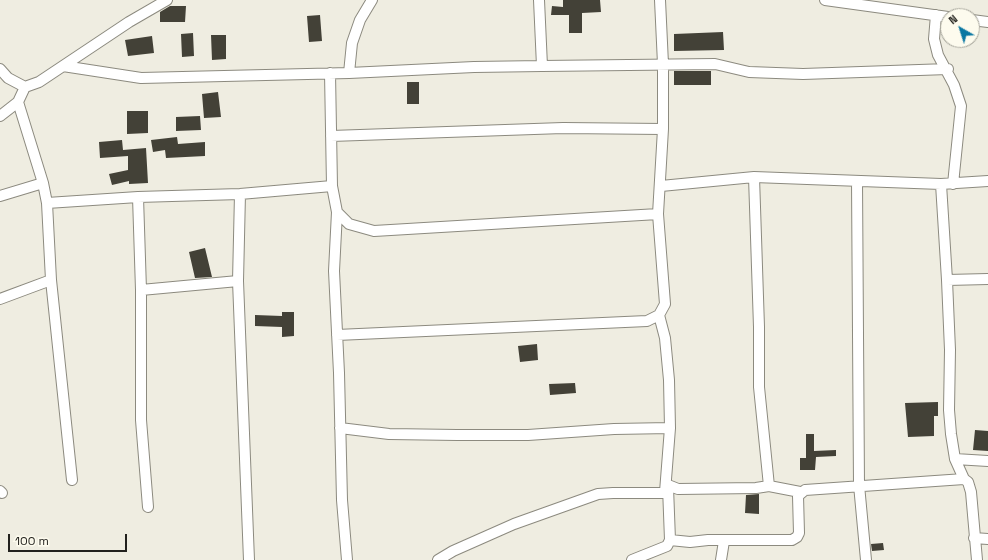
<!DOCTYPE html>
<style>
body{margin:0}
#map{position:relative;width:988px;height:560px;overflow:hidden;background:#efede1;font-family:"Space Grotesk",sans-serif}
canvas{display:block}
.north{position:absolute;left:940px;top:8px;width:40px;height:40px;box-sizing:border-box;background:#fdfbee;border:1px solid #a5a49a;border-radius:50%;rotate:321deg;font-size:11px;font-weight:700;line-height:16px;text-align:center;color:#22211d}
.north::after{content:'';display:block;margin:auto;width:14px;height:18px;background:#0a77a2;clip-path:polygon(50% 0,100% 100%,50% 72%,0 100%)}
.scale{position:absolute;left:8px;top:534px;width:119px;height:18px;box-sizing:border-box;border:2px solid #22211d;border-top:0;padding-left:5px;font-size:12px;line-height:14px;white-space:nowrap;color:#22211d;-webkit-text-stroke:3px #fdfbee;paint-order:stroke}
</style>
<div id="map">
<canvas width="988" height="560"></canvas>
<div class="north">N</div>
<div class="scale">100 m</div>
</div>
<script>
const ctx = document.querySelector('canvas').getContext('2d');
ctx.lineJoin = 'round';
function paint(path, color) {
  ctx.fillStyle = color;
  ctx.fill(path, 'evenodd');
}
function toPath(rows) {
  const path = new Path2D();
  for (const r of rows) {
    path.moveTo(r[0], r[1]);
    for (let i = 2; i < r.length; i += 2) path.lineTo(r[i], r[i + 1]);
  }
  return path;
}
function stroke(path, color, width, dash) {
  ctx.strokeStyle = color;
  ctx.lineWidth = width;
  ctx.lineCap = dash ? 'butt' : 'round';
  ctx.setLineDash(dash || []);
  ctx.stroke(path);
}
paint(toPath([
 [563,0,600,0,601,12,582,13,582,33,569,33,569,15,551,15,552,6,563,7],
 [170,6,186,6,185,22,160,22,160,12],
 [320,15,322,41,309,42,307,16],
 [723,32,724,50,674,51,674,34],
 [193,33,194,56,182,57,181,34],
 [211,35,226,35,226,59,212,60],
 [152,36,154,53,128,56,125,40],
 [674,71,711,71,711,85,674,85],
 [407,82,419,82,419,104,407,104],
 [218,92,221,117,204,118,202,94],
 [127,111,148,111,148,133,127,134],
 [200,116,201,130,176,131,176,117],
 [177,137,178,144,205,142,205,156,166,158,165,150,153,152,151,140],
 [122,140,123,150,146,148,148,183,129,184,129,181,112,185,109,174,128,170,128,156,100,158,99,142],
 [205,248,212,277,195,278,189,252],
 [282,312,294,312,294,336,282,337,282,327,255,326,255,315,282,316],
 [537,344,538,360,520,362,518,346],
 [575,383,576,393,550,395,549,384],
 [938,402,938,416,934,416,934,436,908,437,905,403],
 [975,430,988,431,988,451,973,450],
 [806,434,814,434,814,451,836,450,836,456,816,457,815,470,800,470,800,458,806,458],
 [759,494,759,514,745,513,746,495],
 [883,543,884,550,872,551,871,544]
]), '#434137');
const street = toPath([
 [539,0,542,66],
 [825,0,948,17],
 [936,15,934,39,938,55,954,85,961,106,953,184],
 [972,20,988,22],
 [63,66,141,78,349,73,474,67,542,66,715,64,749,72,803,74,948,69],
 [0,69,8,78,25,87,39,82,129,22,167,0],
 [330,73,332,186],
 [349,73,352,43,360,20,372,0],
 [18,102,43,183,47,203,51,280,72,480],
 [0,116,18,102,25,87],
 [331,136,563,128,663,129],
 [754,177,759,327,759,387,769,486],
 [857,181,859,485,866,560],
 [988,181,941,184,947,280,988,279],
 [661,186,754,177,941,184],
 [240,194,238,281,249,560],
 [0,196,43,183],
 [138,197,141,290,238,281],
 [47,203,138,197,240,194,332,186,337,212,349,224,374,231,658,214],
 [337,212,334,271,339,373,342,500,347,560],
 [947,280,950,350,949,410,951,434,955,459,964,479,968,482,971,492,977,560],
 [141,290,141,420,148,507],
 [0,299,51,280],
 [659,315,665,338,669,380,670,428,665,492],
 [337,335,647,321,659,315,665,304,658,214,663,129,663,64,660,0],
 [340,428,389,434,457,435,528,435,614,429,670,428],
 [955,459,988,461],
 [668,487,670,540],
 [0,491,2,493],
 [974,538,988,539],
 [438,560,453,551,514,524,598,494,613,493,665,493,668,485,678,489,756,488,769,486,800,492],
 [632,560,667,546,670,540,690,542,708,540,792,540,797,537,799,533,798,496,805,490,964,479],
 [721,560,724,541]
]);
stroke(street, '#8c8a7f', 12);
stroke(street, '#fff', 10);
</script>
